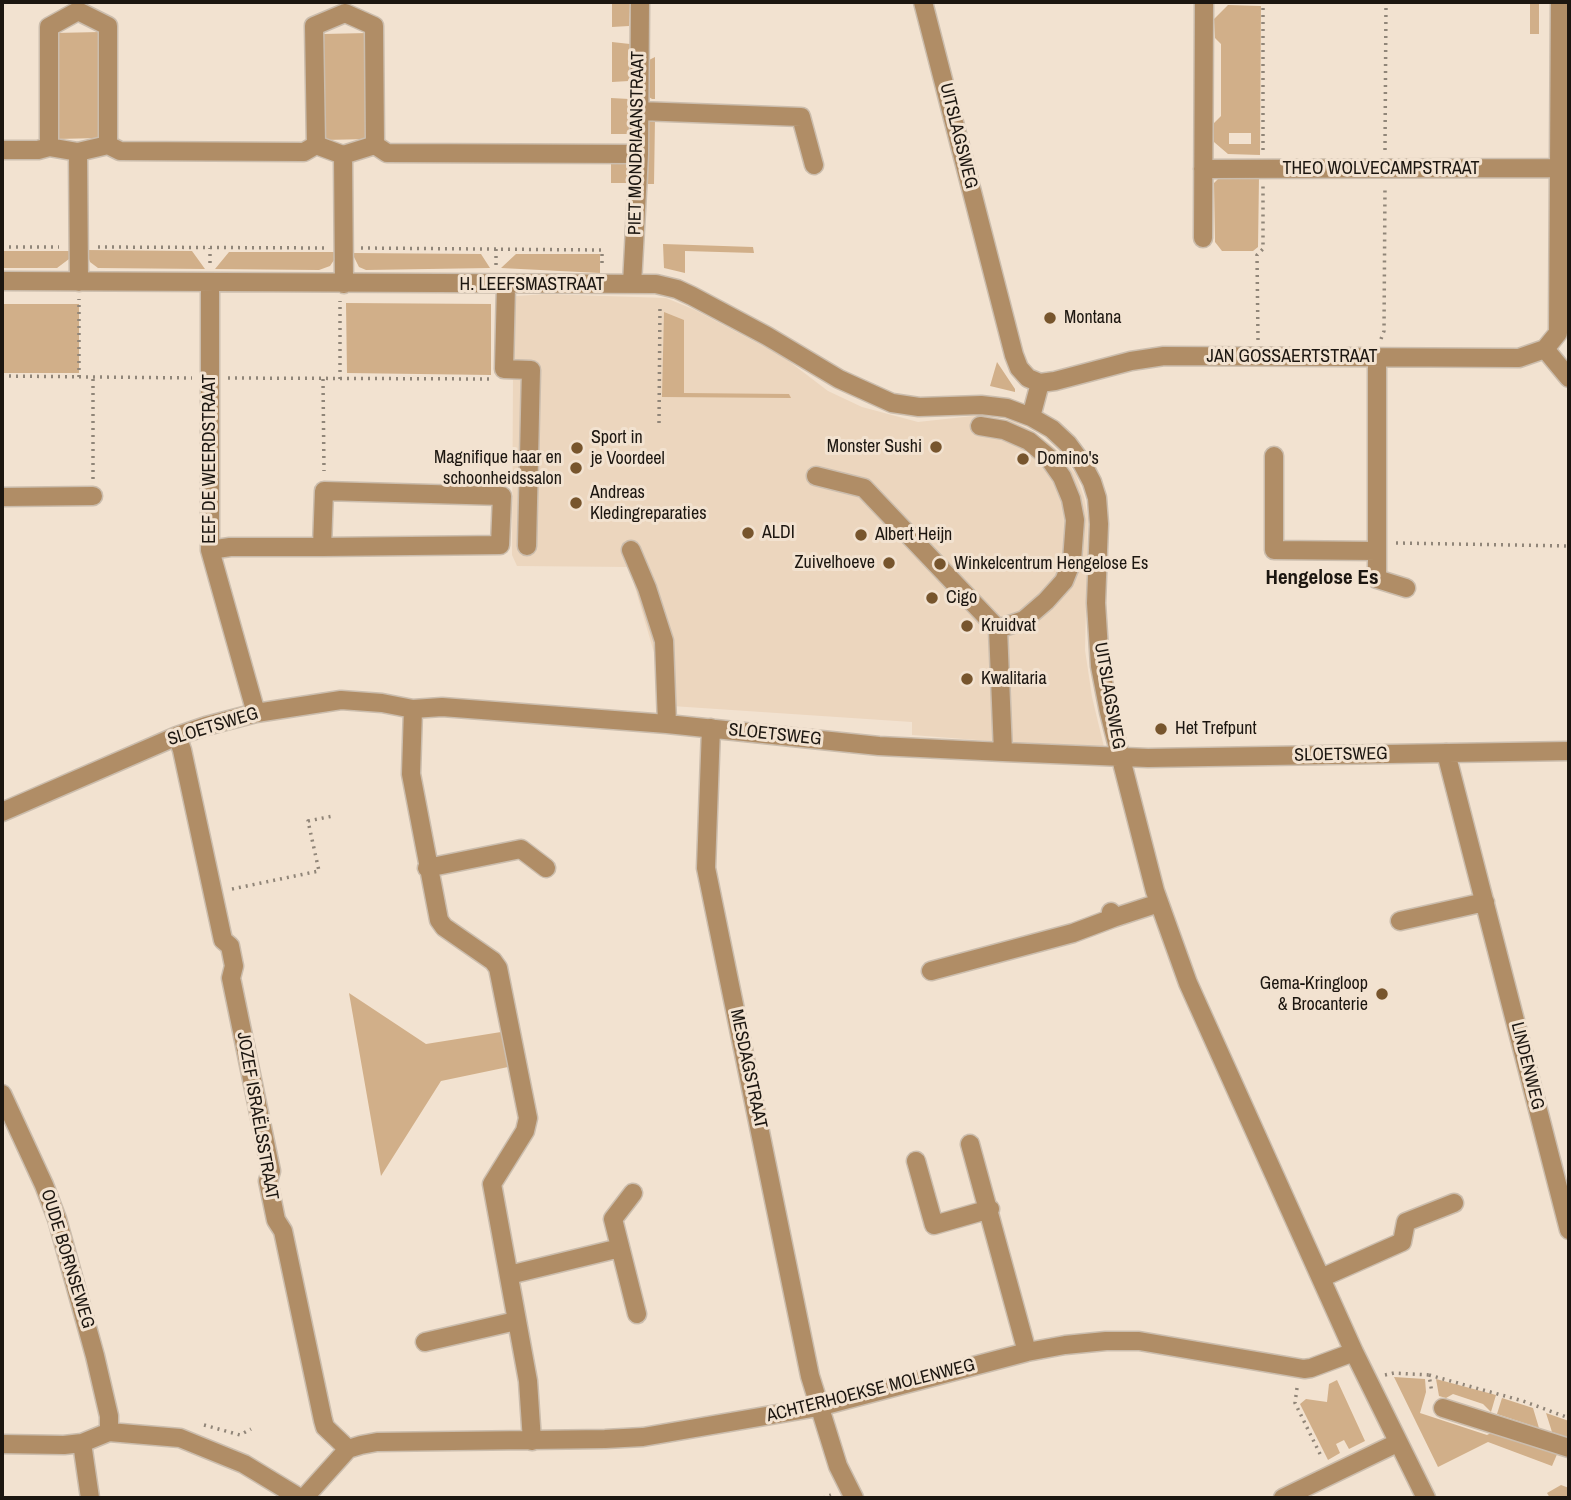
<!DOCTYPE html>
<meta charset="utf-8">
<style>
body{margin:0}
#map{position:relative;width:1571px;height:1500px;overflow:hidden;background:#f2e2d0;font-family:"Archivo Narrow",sans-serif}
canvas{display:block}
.frame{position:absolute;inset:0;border:4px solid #1c1610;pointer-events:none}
</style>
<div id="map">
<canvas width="1571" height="1500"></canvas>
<div class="frame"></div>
</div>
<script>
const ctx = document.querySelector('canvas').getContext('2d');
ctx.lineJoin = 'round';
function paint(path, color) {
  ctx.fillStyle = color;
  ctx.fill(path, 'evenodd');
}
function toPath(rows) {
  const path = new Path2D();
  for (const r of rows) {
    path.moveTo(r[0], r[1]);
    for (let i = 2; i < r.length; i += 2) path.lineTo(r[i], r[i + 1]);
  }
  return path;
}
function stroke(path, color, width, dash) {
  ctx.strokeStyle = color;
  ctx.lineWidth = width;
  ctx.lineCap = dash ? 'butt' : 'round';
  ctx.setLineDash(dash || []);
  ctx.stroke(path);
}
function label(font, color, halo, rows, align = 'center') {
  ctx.font = font + ' "Archivo Narrow",sans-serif';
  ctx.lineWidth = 6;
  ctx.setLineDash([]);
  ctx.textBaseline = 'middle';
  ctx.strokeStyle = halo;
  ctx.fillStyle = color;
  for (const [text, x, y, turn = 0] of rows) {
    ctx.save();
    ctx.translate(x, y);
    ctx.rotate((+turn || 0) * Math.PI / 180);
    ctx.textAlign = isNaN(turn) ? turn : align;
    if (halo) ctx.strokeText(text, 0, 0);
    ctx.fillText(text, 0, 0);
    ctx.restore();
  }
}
paint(toPath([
 [546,294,666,298,693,309,782,356,828,391,862,407,918,422,982,415,1013,421,1033,431,1050,444,1064,457,1076,475,1084,497,1088,518,1085,650,1092,697,1104,747,1094,749,912,735,912,722,657,705,660,673,629,567,517,566,512,555,513,375,502,297]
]), '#ecd6be');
paint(toPath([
 [612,2,630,2,629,26,612,27],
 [1530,2,1539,2,1539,34,1530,34],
 [1228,5,1261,6,1260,155,1228,154,1214,142,1214,123,1221,116,1221,44,1215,38,1214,19],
 [1229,133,1251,133,1251,144,1229,144],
 [100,32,101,138,56,139,55,33],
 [368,33,369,139,324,140,323,34],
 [612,42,630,44,629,81,612,82],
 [655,57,655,99,652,99,649,97,649,60],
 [611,98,629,99,629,134,611,134],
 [655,119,654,184,648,184,649,121],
 [611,164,628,164,629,183,611,183],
 [1221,176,1259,177,1258,247,1253,251,1222,251,1215,242,1214,183],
 [663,244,753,247,754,253,685,251,685,273,664,268],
 [86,250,192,251,205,269,98,268,90,262],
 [2,251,70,251,69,259,57,268,2,268],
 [229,252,335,252,336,257,330,266,319,270,215,269],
 [352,253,481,254,490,268,366,270,359,267],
 [516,254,600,254,600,273,501,268],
 [346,303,491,304,491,375,347,373],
 [2,304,79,304,79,373,2,373],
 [664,312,684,320,684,393,789,394,791,398,662,397],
 [997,362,1015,389,1015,392,990,386],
 [349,993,426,1044,501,1032,508,1067,441,1081,381,1176],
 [1394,1377,1425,1379,1426,1392,1420,1413,1487,1435,1495,1431,1558,1452,1552,1466,1488,1442,1438,1467],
 [1436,1379,1496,1395,1491,1412,1483,1404,1453,1394,1446,1398,1439,1396],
 [1337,1380,1365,1441,1349,1449,1344,1440,1336,1444,1340,1453,1328,1460,1300,1404,1306,1399,1327,1402,1329,1384],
 [1502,1398,1533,1408,1539,1428,1497,1414],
 [1546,1413,1569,1421,1569,1438,1552,1432],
 [1561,1485,1569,1488,1569,1498,1556,1496,1550,1498,1547,1493]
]), '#d1af89');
const minor = toPath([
 [923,2,1014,355,1019,368,1028,378,1040,383,1031,417],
 [78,11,108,26,108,145,78,152,49,147,49,27,78,11],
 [345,13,374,26,375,145,343,155,316,145,314,26,345,13],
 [639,111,801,117,814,165],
 [108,145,120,151,304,152,316,145],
 [375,145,387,153,639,154],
 [2,150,38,150,49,147],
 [78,152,79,282],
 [343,155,344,284],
 [1203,169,1558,168],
 [1203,238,1204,2],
 [2,281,656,284,677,289,692,296,767,336,839,379,892,403,919,407,981,405,1007,408,1031,417,1052,429,1068,444,1082,463,1092,482,1097,498,1099,524,1096,603,1100,666,1109,712,1155,891,1188,983,1354,1352,1426,1498],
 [210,282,210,550,256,713],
 [632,284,639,154,640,2],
 [506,285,504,369,531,370,527,546],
 [1545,349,1569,378],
 [1377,357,1377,579,1406,588],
 [1040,383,1055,381,1131,361,1164,356,1519,358,1545,349,1558,333,1560,2],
 [980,426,1004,430,1029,441,1048,457,1062,477,1071,499,1075,520,1072,561,1064,581,1046,601,1024,620,998,629],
 [1274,456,1274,550,1377,551],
 [816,476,864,488,998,629,1003,752],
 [2,497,93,496],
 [210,550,230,547,322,547,500,545,502,496,324,491,322,547],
 [631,550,647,588,664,641,667,724],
 [413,709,411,774,439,920,444,927,493,961,498,968,528,1118,525,1131,492,1184,528,1381,532,1441],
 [711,728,706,868,810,1376,838,1466,854,1498],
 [177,736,182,750,223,940,230,946,234,966,231,978,271,1171,268,1181,276,1220,283,1231,323,1420,325,1427,348,1449],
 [1446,753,1569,1230],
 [2,812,177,736,206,726,256,713,341,700,382,703,413,709,442,707,667,724,879,746,1003,752,1148,758,1569,751],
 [427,868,521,849,546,868],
 [1113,918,1159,903],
 [1400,921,1485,902],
 [931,971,1073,933,1113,918,1111,912],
 [2,1094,44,1185,57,1219,95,1356,109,1416,109,1432],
 [970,1144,1027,1352],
 [916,1161,934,1225,990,1209],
 [633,1193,613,1219,637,1314],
 [509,1275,620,1248],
 [1321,1278,1402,1242,1406,1222,1454,1203],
 [425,1342,516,1321],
 [1443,1408,1569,1448],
 [82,1443,90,1498],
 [2,1444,64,1445,82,1443,109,1432,180,1438,244,1464,300,1498],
 [304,1498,348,1449,361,1445,377,1442,605,1439,643,1437,818,1407,1027,1352,1065,1345,1106,1341,1139,1341,1304,1369,1311,1368,1354,1352],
 [1283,1498,1397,1443]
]);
stroke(minor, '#cbbdad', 21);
stroke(toPath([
 [1263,150,1263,2],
 [1385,150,1386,2],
 [2,247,59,247],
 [98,247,325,248],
 [361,248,602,250,602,267],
 [496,249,496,265],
 [210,263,210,248],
 [1381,339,1384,331,1385,186],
 [1258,340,1257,255,1263,249,1263,186],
 [2,376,192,378],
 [79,377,79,299],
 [228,378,490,379],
 [323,379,324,471],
 [340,379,340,301],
 [659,423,660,304],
 [93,479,93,377],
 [1396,543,1569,546],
 [232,889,319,871,308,821,333,816],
 [1385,1375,1394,1373,1429,1375,1432,1393],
 [1429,1375,1523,1401,1569,1418],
 [1297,1388,1295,1403,1322,1458],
 [204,1425,240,1435,251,1429],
 [823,1498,831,1495]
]), '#908578', 3.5, [2, 5]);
stroke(minor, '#b08d66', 18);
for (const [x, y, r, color] of [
 [1050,318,7,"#77552d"],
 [936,447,7,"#77552d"],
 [577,448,7,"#77552d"],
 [1023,459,7,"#77552d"],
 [576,468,7,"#77552d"],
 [576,503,7,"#77552d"],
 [748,533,7,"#77552d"],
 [861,535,7,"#77552d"],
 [889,563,7,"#77552d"],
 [940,564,7,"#77552d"],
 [932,598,7,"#77552d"],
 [967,626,7,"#77552d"],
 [967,679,7,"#77552d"],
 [1161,729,7,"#77552d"],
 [1382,994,7,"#77552d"]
]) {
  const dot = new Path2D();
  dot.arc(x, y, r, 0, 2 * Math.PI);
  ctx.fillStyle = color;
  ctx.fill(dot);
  stroke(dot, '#f2e2d0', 2.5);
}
label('18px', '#1c1610', '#f2e2d0', [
 ["UITSLAGSWEG",958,136,76],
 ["PIET MONDRIAANSTRAAT",637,143,-89],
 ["THEO WOLVECAMPSTRAAT",1381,169],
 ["H. LEEFSMASTRAAT",532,285],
 ["JAN GOSSAERTSTRAAT",1292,357],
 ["EEF DE WEERDSTRAAT",210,459,-90],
 ["UITSLAGSWEG",1109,696,80],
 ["SLOETSWEG",213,727,-17],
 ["SLOETSWEG",775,735,6],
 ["SLOETSWEG",1341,755,-1],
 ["LINDENWEG",1527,1066,76],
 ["MESDAGSTRAAT",748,1069,78],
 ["JOZEF ISRAËLSSTRAAT",257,1116,80],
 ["OUDE BORNSEWEG",67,1259,73],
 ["ACHTERHOEKSE MOLENWEG",871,1391,-14]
]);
label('18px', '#1c1610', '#f2e2d0', [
 ["Montana",1064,318],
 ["Sport in",591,438],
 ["je Voordeel",591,459],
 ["Monster Sushi",922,447,"right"],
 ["Magnifique haar en",562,458,"right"],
 ["schoonheidssalon",562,479,"right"],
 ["Domino's",1037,459],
 ["Andreas",590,493],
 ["Kledingreparaties",590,514],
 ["ALDI",762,533],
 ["Albert Heijn",875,535],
 ["Zuivelhoeve",875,563,"right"],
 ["Winkelcentrum Hengelose Es",954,564],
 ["Cigo",946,598],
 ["Kruidvat",981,626],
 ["Kwalitaria",981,679],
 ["Het Trefpunt",1175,729],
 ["Gema-Kringloop",1368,984,"right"],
 ["& Brocanterie",1368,1005,"right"]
], 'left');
label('bold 21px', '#1c1610', '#f2e2d0', [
 ["Hengelose Es",1322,578]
]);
</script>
